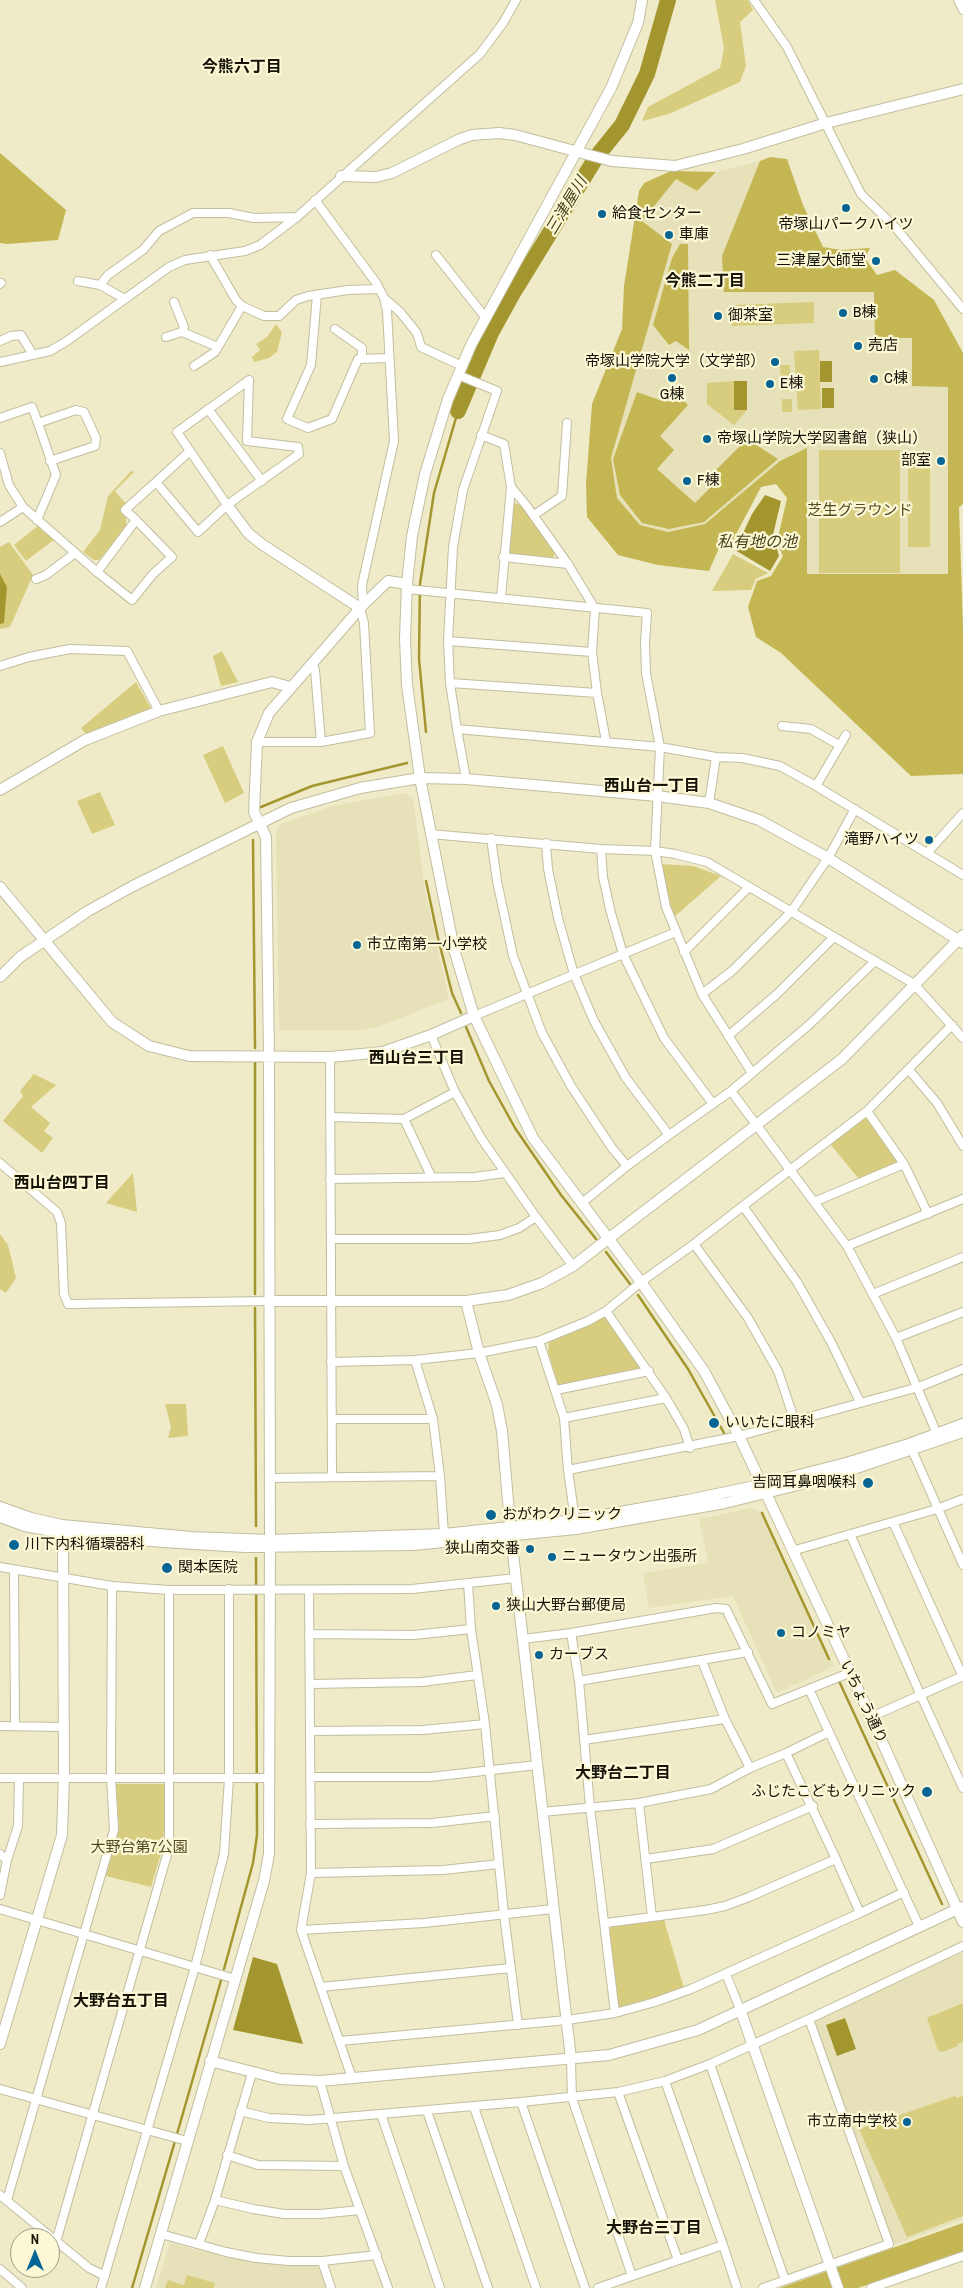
<!DOCTYPE html>
<meta charset="utf-8">
<style>
body{margin:0}
#map{position:relative;width:963px;height:2288px;overflow:hidden;background:#efebc9;font-family:"Archivo Narrow",sans-serif}
canvas{display:block}
.north{position:absolute;left:10px;top:2228px;width:50px;height:50px;box-sizing:border-box;background:#fcf8d6;border:1px solid #a09c84;border-radius:50%;rotate:0deg;font-size:14px;font-weight:700;line-height:20px;text-align:center;color:#151308}
.north::after{content:'';display:block;margin:auto;width:18px;height:22px;background:#066594;clip-path:polygon(50% 0,100% 100%,50% 72%,0 100%)}
</style>
<div id="map">
<canvas width="963" height="2288"></canvas>
<div class="north">N</div>
</div>
<script>
const ctx = document.querySelector('canvas').getContext('2d');
ctx.lineJoin = 'round';
function paint(path, color) {
  ctx.fillStyle = color;
  ctx.fill(path, 'evenodd');
}
function toPath(rows) {
  const path = new Path2D();
  for (const r of rows) {
    path.moveTo(r[0], r[1]);
    for (let i = 2; i < r.length; i += 2) path.lineTo(r[i], r[i + 1]);
  }
  return path;
}
function stroke(path, color, width, dash) {
  ctx.strokeStyle = color;
  ctx.lineWidth = width;
  ctx.lineCap = dash ? 'butt' : 'round';
  ctx.setLineDash(dash || []);
  ctx.stroke(path);
}
function label(font, color, halo, rows, align = 'center') {
  ctx.font = font + ' "Archivo Narrow","Noto Sans JP",sans-serif';
  ctx.lineWidth = 4.5;
  ctx.setLineDash([]);
  ctx.textBaseline = 'middle';
  ctx.strokeStyle = halo;
  ctx.fillStyle = color;
  for (const [text, x, y, turn = 0] of rows) {
    ctx.save();
    ctx.translate(x, y);
    ctx.rotate((+turn || 0) * Math.PI / 180);
    ctx.textAlign = isNaN(turn) ? turn : align;
    if (halo) ctx.strokeText(text, 0, 0);
    ctx.fillText(text, 0, 0);
    ctx.restore();
  }
}
paint(toPath([
 [760,161,722,256,875,292,948,386,948,574,806,574,807,449,781,461,705,524,668,532,640,525,617,498,611,458,672,244,641,221,676,179,697,191,716,172],
 [404,793,413,798,425,891,449,999,378,1027,362,1030,279,1030,276,832,281,824,333,806],
 [751,1508,762,1512,834,1666,777,1693,733,1596,649,1608,643,1573,704,1564,708,1561,699,1519],
 [963,1952,963,2219,894,2245,815,2024,817,2019],
 [170,2243,230,2258,267,2263,315,2265,318,2266,326,2288,156,2288]
]), '#e6e1b8');
paint(toPath([
 [715,0,748,0,753,10,740,22,746,66,740,82,669,114,642,121,648,107,720,68,724,48],
 [814,302,814,323,732,326,732,305],
 [276,324,282,332,277,352,269,358,254,362,252,357,260,350,256,344,267,337],
 [819,350,821,409,798,410,794,351],
 [780,365,790,365,791,391,781,391],
 [734,381,734,409,747,410,734,425,707,404,707,383],
 [782,399,792,399,792,412,782,412],
 [819,450,900,450,900,573,819,573],
 [908,453,930,453,930,547,908,547],
 [131,471,134,472,115,491,126,504,126,527,99,560,94,560,83,552,100,530,108,496],
 [515,503,524,507,555,553,553,558,508,554,512,504],
 [39,525,55,539,26,561,14,545],
 [9,542,33,575,10,627,0,629,0,547],
 [733,554,768,573,756,579,751,590,712,591],
 [222,651,238,682,221,686,213,656],
 [136,682,152,710,86,734,81,728],
 [223,746,244,793,225,803,203,755],
 [100,792,115,825,92,834,77,801],
 [661,864,693,866,721,876,673,918],
 [34,1074,56,1085,31,1107,50,1123,44,1131,53,1138,42,1153,3,1121,23,1096,20,1091],
 [866,1115,898,1159,897,1163,859,1179,830,1144],
 [133,1173,137,1212,106,1203],
 [0,1234,8,1245,16,1278,6,1293,0,1289],
 [602,1318,606,1318,645,1371,559,1387,548,1352,549,1342,574,1332],
 [165,1404,186,1404,188,1436,168,1438,171,1427],
 [116,1784,166,1784,163,1847,151,1887,106,1876,119,1830],
 [664,1920,684,1988,655,2000,623,2009,617,2005,609,1931,613,1925],
 [963,2003,963,2042,957,2044,958,2046,942,2052,938,2050,927,2018],
 [955,2096,957,2098,963,2096,963,2216,907,2237,859,2129],
 [187,2275,215,2283,214,2288,165,2288,168,2280,184,2285]
]), '#d8cd7e');
paint(toPath([
 [0,153,66,210,58,240,8,244,0,243],
 [770,157,787,159,803,205,823,247,841,250,870,248,865,258,877,275,895,270,934,300,963,353,963,504,959,507,963,627,963,774,911,776,781,653,756,637,748,607,757,581,771,576,783,556,777,542,787,498,776,484,761,487,732,542,722,541,709,571,658,565,618,555,587,517,586,484,592,404,622,329,624,286,639,191,644,183,671,171,716,172,697,191,676,179,642,221,672,244,611,458,617,498,640,525,668,532,705,524,780,461,807,448,807,574,948,574,948,387,912,386,912,338,875,338,874,292,724,292,722,256,760,161],
 [680,244,688,244,689,350,676,341,669,345,653,325,672,258],
 [637,392,665,402,675,392,688,405,660,436,674,450,657,469,695,503,716,482,711,475,747,439,778,459,704,522,669,529,642,523,620,495,613,459],
 [963,2223,963,2252,858,2288,780,2288]
]), '#c4b653');
paint(toPath([
 [820,361,832,361,832,382,820,382],
 [734,381,747,381,747,410,734,410],
 [822,388,834,388,834,408,822,408],
 [765,495,781,501,773,535,779,556,770,571,735,550,752,514],
 [0,574,7,587,4,623,0,624],
 [253,1957,277,1964,303,2044,233,2030],
 [845,2018,856,2049,837,2056,826,2025]
]), '#a4962f');
stroke(toPath([
 [426,732,419,659,420,584,434,493,458,411],
 [261,807,312,786,407,763],
 [253,840,255,1048],
 [426,881,438,938,452,993,461,1013],
 [466,1027,489,1081,515,1128,561,1195,596,1239],
 [255,1060,255,1294],
 [606,1252,630,1284],
 [638,1295,688,1369,724,1433],
 [255,1308,256,1526],
 [762,1513,829,1659],
 [839,1681,942,1904],
 [224,1969,253,1863,257,1835,256,1558],
 [177,2134,222,1977],
 [132,2288,175,2141]
]), '#a4962f', 2.5);
stroke(toPath([
 [458,411,491,333,513,293,597,156,622,125,647,74,668,0]
]), '#a4962f', 16);
const minor = toPath([
 [754,0,787,47,861,194,895,227,963,309],
 [958,0,963,10],
 [315,200,377,284,384,298,387,311,394,441,362,585,363,605],
 [210,255,236,300,242,306,264,316,279,316,296,300,308,296,348,290,379,289],
 [436,255,485,317],
 [78,281,100,285,125,299],
 [0,284,1,283],
 [100,285,108,275,143,250,159,231,193,213,229,213,254,218,296,217],
 [317,295,311,365,287,419,308,428,332,419,358,359,389,358],
 [384,298,400,312,417,333,421,347,462,366],
 [174,302,184,327,182,332],
 [335,329,362,348,362,359],
 [166,337,182,332,218,347],
 [0,341,11,336,21,335,33,355],
 [0,362,50,351,67,341,169,267,185,260,245,251,260,245,297,217,480,54,503,23,516,0],
 [194,366,215,352,242,306],
 [208,409,262,481],
 [0,418,32,407,38,423,56,475,37,520],
 [38,423,76,410,84,412,96,438,95,446,50,461],
 [481,435,504,444,511,487,501,598],
 [0,453,9,485,23,507,97,572,132,600,153,574,172,557,136,520,97,572],
 [156,482,190,451],
 [511,487,526,505,568,564,595,609,592,652,597,693,606,741],
 [534,515,562,496,567,423],
 [136,520,125,510,156,482,198,532,227,505,299,454,298,447,247,441,249,380,177,432,227,505],
 [0,522,23,507],
 [503,557,568,564],
 [36,579,46,575,75,553],
 [407,589,647,613,645,643,646,673,660,747,716,757,742,758,780,766,816,786,963,875],
 [448,641,592,652],
 [313,664,315,670,321,742],
 [0,666,29,657,70,649,127,651,159,711],
 [450,683,597,693],
 [782,726,811,729,839,745],
 [457,729,450,683,448,641,453,547,463,490,497,391,458,375],
 [257,742,321,742,370,733,364,623,360,608],
 [466,779,457,729,660,747,655,851,666,907,702,994,752,1073],
 [816,786,846,735],
 [709,803,716,757],
 [430,834,601,849,655,851,675,854,707,862,914,984,963,1038],
 [491,838,497,881,513,956,542,1033,571,1086,612,1148,627,1166,669,1135],
 [546,843,548,869,558,918,574,974,594,1021,626,1078,669,1135,731,1091,810,1024,875,961],
 [601,849,603,877,611,913,623,954,664,1038,713,1104],
 [927,853,963,813],
 [684,952,749,887],
 [702,994,732,971,791,912,828,858,855,809],
 [474,1016,676,932],
 [431,1035,455,1092,481,1138,536,1217,573,1266],
 [728,1036,777,994,834,937],
 [330,1057,332,1477],
 [909,1070,937,1103,963,1146],
 [731,1091,847,1246,896,1338,937,1434],
 [867,1111,904,1164,928,1214],
 [330,1117,404,1119,455,1092],
 [404,1119,432,1178],
 [0,1163,57,1212,61,1223,64,1294,68,1304,269,1301],
 [330,1179,475,1177,504,1173],
 [814,1202,904,1164],
 [582,1203,627,1166],
 [743,1206,867,1111,952,1025],
 [331,1239,469,1239,500,1235,519,1228,536,1217],
 [847,1246,963,1199],
 [873,1294,963,1257],
 [606,1311,666,1398,684,1429,690,1448],
 [896,1338,963,1312],
 [415,1360,479,1353,539,1341],
 [331,1362,415,1360,433,1419,440,1476,444,1534],
 [556,1390,649,1371],
 [564,1418,666,1398],
 [332,1419,433,1419],
 [795,1422,778,1371,748,1318,694,1244,743,1206,797,1282,831,1342,860,1402],
 [912,1450,963,1565],
 [568,1470,739,1436,919,1387,963,1369],
 [270,1478,440,1476],
 [575,1520,568,1470,564,1418,539,1341,588,1321,606,1311,641,1282,694,1244],
 [893,1522,963,1677],
 [850,1534,921,1696,963,1788],
 [792,1551,937,1509,963,1499],
 [0,1567,112,1586,169,1590,412,1589,516,1578],
 [14,1570,15,1726],
 [468,1583,471,1629,485,1724,504,1914,518,2025],
 [309,1590,311,1873,301,1930,352,2078],
 [309,1634,414,1635,471,1629],
 [523,1639,571,1633,716,1608,726,1609,772,1704,849,1673],
 [702,1661,725,1719,750,1768],
 [579,1681,748,1652],
 [311,1684,422,1682,477,1675],
 [809,1689,829,1732],
 [871,1717,963,1676],
 [0,1726,63,1727],
 [311,1731,423,1730,485,1724],
 [584,1740,725,1719],
 [786,1753,829,1732,919,1926],
 [310,1777,430,1777,537,1765],
 [0,1778,270,1778],
 [542,1812,639,1803,711,1789,750,1768,786,1753,836,1859],
 [310,1824,432,1823,495,1816],
 [0,1854,7,1860,18,1826,19,1779],
 [646,1859,713,1849,813,1806],
 [311,1873,443,1870,499,1864],
 [0,1895,7,1860],
 [0,1909,235,1979],
 [860,1913,904,1892],
 [606,1923,652,1917,639,1803],
 [301,1930,424,1923,553,1909],
 [726,1974,740,2009],
 [321,1987,511,1968],
 [615,2013,655,2002,691,1989,860,1913,836,1859,749,1897,725,1906,706,1910,652,1917],
 [340,2041,567,2020,615,2013,590,1807,579,1681,571,1633],
 [571,2059,572,2098,632,2276,723,2245,665,2081],
 [710,2064,785,2280],
 [320,2081,344,2166,388,2288],
 [0,2089,187,2141],
 [618,2092,678,2260],
 [521,2102,618,2092,665,2081,710,2064,809,2019,963,1946],
 [474,2107,536,2288],
 [240,2111,269,2118,310,2120,521,2102,585,2288],
 [427,2111,488,2288],
 [381,2114,440,2288],
 [227,2155,258,2165,344,2166],
 [0,2195,89,2268,105,2276],
 [7,2200,114,1830,111,1777,112,1586],
 [215,2200,253,2209,284,2214,320,2214,360,2210],
 [161,2234,226,2252,256,2258,289,2261,322,2261,377,2255],
 [56,2242,169,1848,169,1590],
 [199,2244,215,2200,252,2073],
 [723,2245,737,2288],
 [322,2261,331,2288],
 [0,2269,22,2288],
 [101,2288,195,1967,224,1854,229,1778,229,1589],
 [598,2288,632,2276],
 [763,2288,889,2244,809,2019],
 [871,2288,963,2256]
]);
const tertiary = toPath([
 [642,0,638,23,611,88,471,345,448,399,425,474,412,536,407,584,405,639,407,685,420,778,454,949,474,1016,533,1138,641,1282,704,1371,739,1436,871,1717,963,1922],
 [341,176,376,177,392,173,460,139,472,135,499,133,515,135,612,161,675,166,743,149,826,123,963,89],
 [227,505,249,534,263,545,360,608],
 [0,790,85,740,159,711,272,682,290,687],
 [0,887,112,1022,149,1046,189,1056,330,1057,383,1052,431,1035,474,1016],
 [0,977,20,957,88,911,133,886,291,808,360,788,420,778,466,779,657,796,709,803,759,820,828,858,963,943],
 [269,1301,466,1301,508,1295,542,1283,573,1266,842,1059,963,935],
 [466,1301,479,1353,497,1405,502,1431,511,1536,571,2059],
 [0,1507,31,1518,62,1525,191,1537,270,1540,444,1534,575,1520,688,1500,760,1485,846,1463,909,1444,963,1424],
 [0,1517,25,1526,63,1533,163,1542,245,1547,413,1545,576,1529,725,1503,830,1477,963,1432],
 [740,2009,838,2288],
 [0,2044,62,1835,64,1776,63,1533],
 [210,2061,280,2079,320,2081,609,2055,698,2030,962,1907],
 [145,2288,264,1881,269,1854,270,1540,269,1056,266,837,254,812,257,742,269,713,363,605,388,581,407,584]
]);
stroke(minor, '#c2be9e', 10);
stroke(tertiary, '#c2be9e', 12);
stroke(minor, '#fff', 8);
stroke(tertiary, '#fff', 10);
for (const [x, y, r, color] of [
 [846,208,5,"#066594"],
 [602,214,5,"#066594"],
 [669,235,5,"#066594"],
 [876,261,5,"#066594"],
 [843,313,5,"#066594"],
 [718,316,5,"#066594"],
 [858,346,5,"#066594"],
 [775,362,5,"#066594"],
 [672,378,5,"#066594"],
 [874,379,5,"#066594"],
 [770,384,5,"#066594"],
 [707,439,5,"#066594"],
 [941,461,5,"#066594"],
 [687,481,5,"#066594"],
 [929,840,5,"#066594"],
 [357,945,5,"#066594"],
 [714,1423,6,"#066594"],
 [868,1483,6,"#066594"],
 [491,1515,6,"#066594"],
 [14,1545,6,"#066594"],
 [530,1549,5,"#066594"],
 [552,1557,5,"#066594"],
 [167,1568,6,"#066594"],
 [496,1606,5,"#066594"],
 [781,1633,5,"#066594"],
 [539,1655,5,"#066594"],
 [927,1792,6,"#066594"],
 [907,2122,5,"#066594"]
]) {
  const dot = new Path2D();
  dot.arc(x, y, r, 0, 2 * Math.PI);
  ctx.fillStyle = color;
  ctx.fill(dot);
  stroke(dot, '#fcf8d6', 2);
}
label('15px', '#151308', '#fcf8d6', [
 ["給食センター",612,214],
 ["帝塚山パークハイツ",846,225,"center"],
 ["車庫",679,235],
 ["三津屋大師堂",866,261,"right"],
 ["B棟",853,313],
 ["御茶室",728,316],
 ["売店",868,346],
 ["帝塚山学院大学（文学部）",765,362,"right"],
 ["C棟",884,379],
 ["E棟",780,384],
 ["G棟",672,395,"center"],
 ["帝塚山学院大学図書館（狭山）",717,439],
 ["部室",931,461,"right"],
 ["F棟",697,481],
 ["滝野ハイツ",919,840,"right"],
 ["市立南第一小学校",367,945],
 ["いいたに眼科",725,1423],
 ["吉岡耳鼻咽喉科",857,1483,"right"],
 ["おがわクリニック",502,1515],
 ["川下内科循環器科",25,1545],
 ["狭山南交番",520,1549,"right"],
 ["ニュータウン出張所",562,1557],
 ["関本医院",178,1568],
 ["狭山大野台郵便局",506,1606],
 ["コノミヤ",791,1633],
 ["カーブス",549,1655],
 ["ふじたこどもクリニック",916,1792,"right"],
 ["市立南中学校",897,2122,"right"]
], 'left');
label('15px', '#504a21', '#fcf8d6', [
 ["芝生グラウンド",860,511],
 ["大野台第7公園",139,1848]
]);
label('15px', '#151308', '#fcf8d6', [
 ["いちょう通り",863,1702,65]
]);
label('bold 16px', '#151308', '#fcf8d6', [
 ["今熊六丁目",242,68],
 ["今熊二丁目",705,282],
 ["西山台一丁目",652,787],
 ["西山台三丁目",417,1059],
 ["西山台四丁目",62,1184],
 ["大野台二丁目",623,1774],
 ["大野台五丁目",121,2002],
 ["大野台三丁目",654,2229]
]);
label('italic 16px', '#4a441b', '#fcf8d6', [
 ["三津屋川",567,206,-59],
 ["私有地の池",757,543]
]);
</script>
